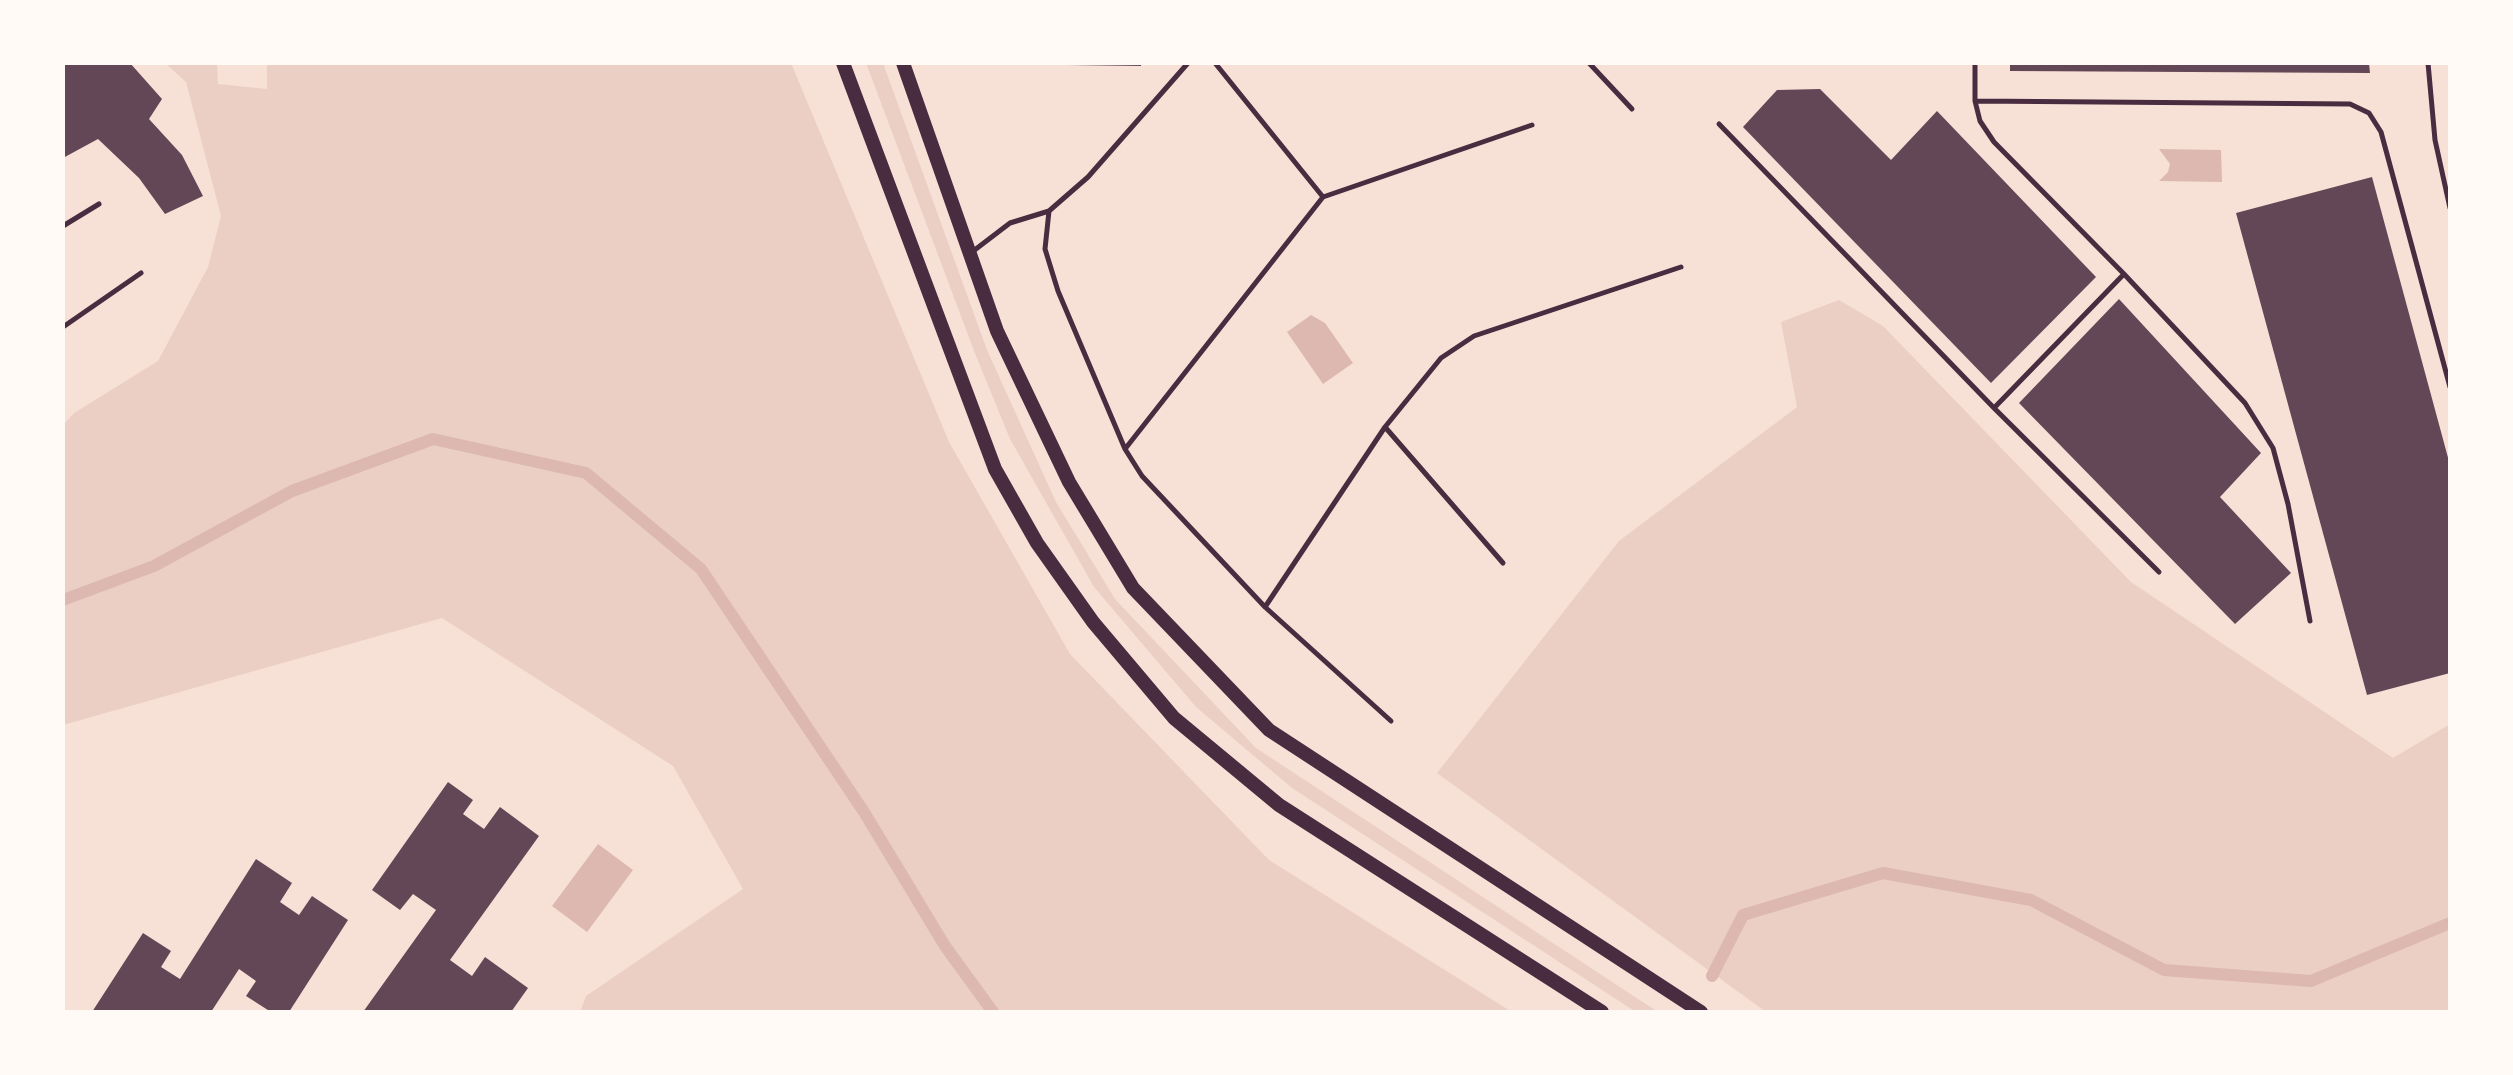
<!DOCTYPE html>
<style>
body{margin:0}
#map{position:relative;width:2513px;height:1075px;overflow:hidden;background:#f7e1d7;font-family:Raleway,sans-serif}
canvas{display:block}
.frame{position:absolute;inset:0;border:65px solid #fffaf5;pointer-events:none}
</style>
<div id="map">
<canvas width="2513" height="1075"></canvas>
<div class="frame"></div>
</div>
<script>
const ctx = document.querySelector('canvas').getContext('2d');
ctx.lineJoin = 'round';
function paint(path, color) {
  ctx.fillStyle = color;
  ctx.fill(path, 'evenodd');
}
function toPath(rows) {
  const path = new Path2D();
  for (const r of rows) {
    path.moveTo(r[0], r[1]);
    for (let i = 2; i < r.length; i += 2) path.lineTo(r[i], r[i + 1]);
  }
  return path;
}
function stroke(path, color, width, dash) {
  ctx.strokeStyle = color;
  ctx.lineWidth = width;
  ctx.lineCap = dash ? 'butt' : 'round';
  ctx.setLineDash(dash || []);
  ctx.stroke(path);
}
paint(toPath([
 [165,63,217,63,218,84,267,89,267,63,791,63,949,442,1070,654,1269,860,1512,1012,580,1012,586,996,743,889,673,766,442,618,63,725,63,425,74,413,158,361,208,267,221,216,186,82],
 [866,63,883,63,987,350,1056,502,1115,599,1256,748,1658,1012,1636,1012,1292,788,1196,707,1094,587,1010,439,974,351],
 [1839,300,1883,326,2131,582,2393,758,2450,724,2450,1012,1766,1012,1437,773,1619,541,1797,407,1781,322]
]), '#ebcfc5');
paint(toPath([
 [2159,149,2221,150,2222,182,2159,181,2168,172,2170,164],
 [1311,315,1325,323,1353,363,1323,384,1287,332],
 [598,844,633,870,587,932,552,906]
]), '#dcb8b0');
stroke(toPath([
 [63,600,154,566,292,491,433,439,586,473,701,569,864,812,945,946,993,1012],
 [1712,976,1743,915,1883,873,2031,900,2164,970,2311,981,2450,923]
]), '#dcb8b0', 12);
paint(toPath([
 [63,63,130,63,162,99,149,119,182,155,203,196,165,214,139,178,98,139,63,158],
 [1068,63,1141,63,1141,66,1068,65],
 [2010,63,2369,63,2370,73,2010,71],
 [1820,89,1891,160,1937,111,2096,277,1991,383,1743,127,1777,90],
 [2372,177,2450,465,2450,673,2367,695,2236,213],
 [2119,299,2261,453,2220,497,2291,573,2235,624,2019,403],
 [448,782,473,800,463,814,484,829,500,807,539,836,450,960,472,976,485,957,528,988,511,1012,363,1012,436,910,413,894,400,910,372,890],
 [256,859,292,883,280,902,299,915,312,896,348,920,289,1012,271,1012,246,996,256,981,239,969,211,1012,92,1012,143,933,171,951,161,967,180,979]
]), '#644757');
stroke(toPath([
 [1589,63,1632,109],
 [1975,63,1975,101,1980,121,1994,142,2124,274,2245,403,2273,448,2288,504,2310,621],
 [2428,63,2435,140,2450,208],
 [1975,101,2350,104,2369,113,2381,132,2450,387],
 [1719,124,1994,408,2159,572],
 [1323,197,1532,125],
 [1049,211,1045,249,1058,291,1125,449,1323,197,1215,63],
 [63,226,99,204],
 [972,252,1010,223,1049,211,1088,177,1188,63],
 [63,327,141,273],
 [1994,408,2124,274],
 [1385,427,1503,563],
 [1125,449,1142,476,1265,607,1385,427,1441,358,1474,336,1681,267],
 [1265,607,1391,721]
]), '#4a2c40', 5);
stroke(toPath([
 [843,63,995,469,1037,543,1093,622,1174,718,1279,805,1602,1012],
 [903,63,997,331,1069,482,1133,588,1269,730,1701,1012]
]), '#4a2c40', 14);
</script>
